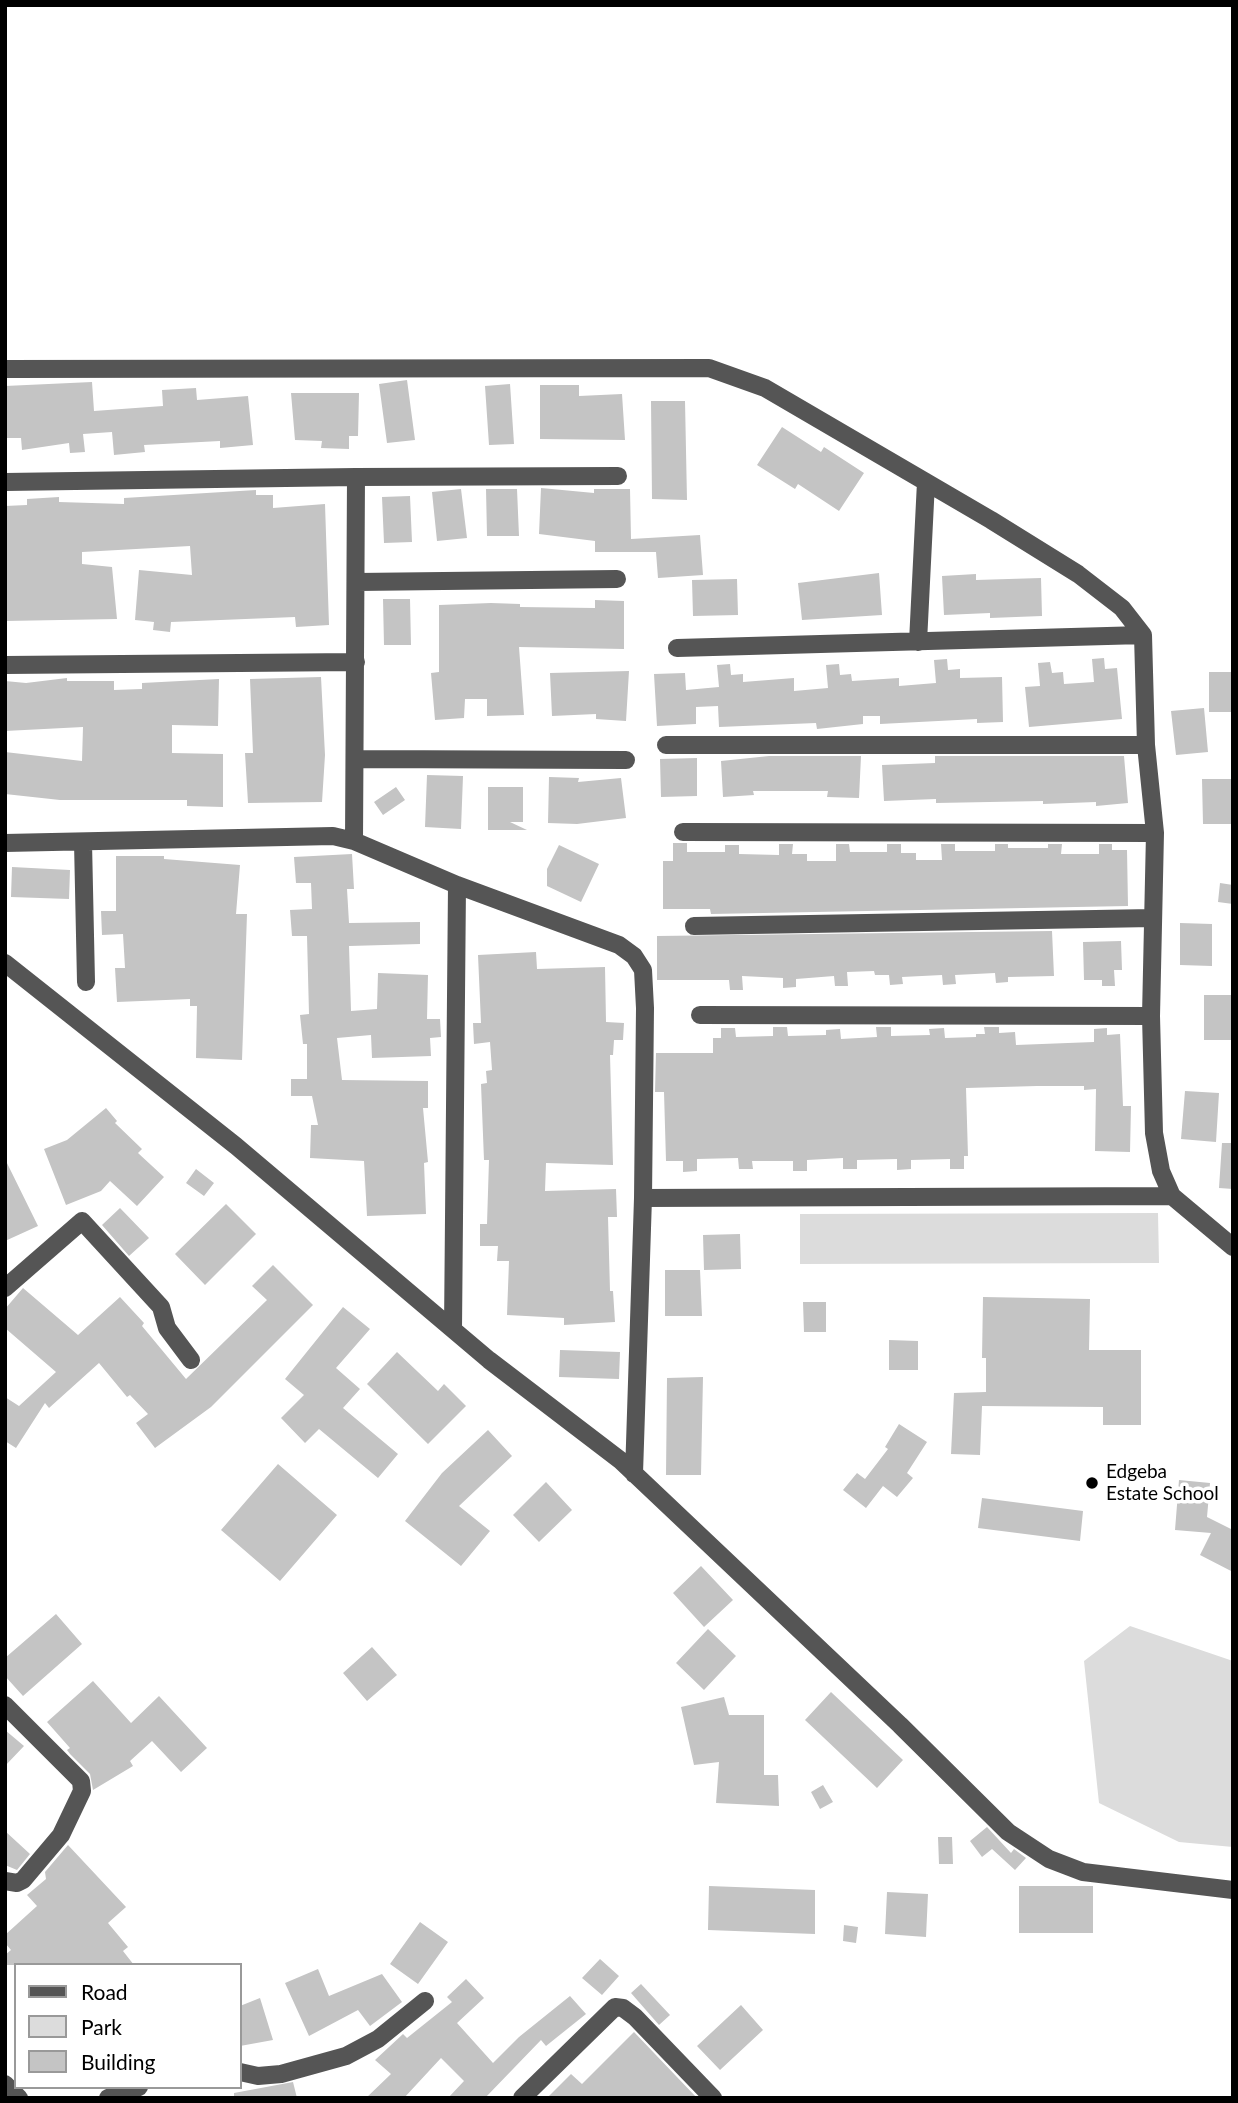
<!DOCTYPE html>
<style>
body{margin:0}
#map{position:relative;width:1238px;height:2103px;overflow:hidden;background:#fff;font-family:Lato,sans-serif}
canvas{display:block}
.frame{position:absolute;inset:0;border:7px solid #000;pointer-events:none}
.legend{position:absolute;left:14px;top:1963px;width:228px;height:126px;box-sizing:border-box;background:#fff;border:2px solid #999;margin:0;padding:9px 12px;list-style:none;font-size:21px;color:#000}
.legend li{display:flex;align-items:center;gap:14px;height:35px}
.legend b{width:35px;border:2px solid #999}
</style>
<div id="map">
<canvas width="1238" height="2103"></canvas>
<div class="frame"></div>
<ul class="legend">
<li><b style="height:9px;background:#555"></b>Road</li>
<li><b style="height:19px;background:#dcdcdc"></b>Park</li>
<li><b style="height:19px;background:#c4c4c4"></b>Building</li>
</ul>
</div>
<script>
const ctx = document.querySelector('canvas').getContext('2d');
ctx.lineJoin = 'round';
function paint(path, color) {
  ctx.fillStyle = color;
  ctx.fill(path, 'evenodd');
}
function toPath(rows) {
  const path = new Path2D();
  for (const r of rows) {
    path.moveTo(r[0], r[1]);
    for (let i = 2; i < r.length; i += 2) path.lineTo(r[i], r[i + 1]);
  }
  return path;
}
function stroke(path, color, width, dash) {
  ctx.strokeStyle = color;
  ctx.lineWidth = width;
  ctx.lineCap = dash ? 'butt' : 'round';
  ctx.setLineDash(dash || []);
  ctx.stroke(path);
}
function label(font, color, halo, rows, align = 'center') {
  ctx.font = font + ' Lato,sans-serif';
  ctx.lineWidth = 7;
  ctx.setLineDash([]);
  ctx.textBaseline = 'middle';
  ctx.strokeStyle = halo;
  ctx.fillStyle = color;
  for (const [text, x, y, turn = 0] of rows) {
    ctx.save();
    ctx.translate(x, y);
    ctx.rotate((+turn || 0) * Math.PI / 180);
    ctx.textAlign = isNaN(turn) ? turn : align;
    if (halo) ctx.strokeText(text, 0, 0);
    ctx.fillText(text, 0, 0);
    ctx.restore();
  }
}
paint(toPath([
 [1158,1213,1159,1263,800,1264,800,1214],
 [1130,1626,1233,1661,1233,1847,1179,1842,1099,1803,1084,1661]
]), '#dcdcdc');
paint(toPath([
 [407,380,415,440,387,443,379,384],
 [92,382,94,411,163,406,162,390,196,388,197,400,248,396,253,445,220,448,220,441,144,445,145,452,114,455,112,432,83,434,85,452,70,453,69,443,22,450,21,438,7,438,5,386],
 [510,384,514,444,489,445,485,386],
 [540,385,579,385,579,396,622,394,625,440,540,439],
 [291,393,359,393,358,436,349,436,349,449,321,448,322,441,295,440],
 [651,401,685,401,687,500,652,499],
 [782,427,821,452,824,447,864,473,839,511,798,484,795,489,757,465],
 [541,488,594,493,594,489,630,489,631,539,700,535,703,575,658,578,656,552,595,552,595,541,539,534],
 [461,489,467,538,437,541,432,492],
 [486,489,517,489,519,536,487,536],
 [256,490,256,495,273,495,273,508,325,504,329,625,296,627,295,617,171,622,170,632,153,630,154,622,135,620,139,570,192,575,190,546,82,552,82,564,112,567,117,619,5,621,5,506,27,505,27,499,59,497,59,502,124,504,124,498],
 [410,496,412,542,384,543,382,497],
 [879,573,882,615,802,620,798,583],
 [976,574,976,580,1041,578,1042,616,990,618,990,613,944,615,942,576],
 [737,579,738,615,693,616,692,580],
 [383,599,410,599,411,645,384,645],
 [595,600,624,601,624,649,519,647,524,715,487,716,487,699,465,699,464,718,435,720,431,673,439,672,439,605,491,603,520,604,520,607,595,608],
 [1104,658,1105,669,1117,668,1122,719,1029,727,1025,687,1040,686,1038,663,1050,662,1052,673,1063,672,1064,684,1094,682,1092,659],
 [947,659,948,670,960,669,960,678,1002,677,1003,722,977,723,977,719,880,724,880,716,863,716,863,724,817,729,816,723,719,727,718,706,696,707,696,724,657,726,654,674,685,673,686,690,719,687,717,665,730,664,731,675,743,674,743,682,794,678,794,691,828,688,826,665,839,664,840,675,851,674,852,681,899,678,899,686,936,683,934,660],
 [629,671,626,721,596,719,596,714,552,716,550,673],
 [1209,672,1233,672,1233,712,1209,712],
 [321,677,325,755,322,802,248,803,245,753,253,753,250,679],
 [67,678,67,681,114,681,114,690,142,689,142,683,219,679,218,726,172,725,172,753,223,754,223,807,187,806,187,800,60,800,5,794,5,752,82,761,83,727,5,731,5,681,26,683],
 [1204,708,1208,752,1176,755,1171,711],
 [769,756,861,756,859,798,827,797,828,791,753,791,754,795,723,797,721,761],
 [935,756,1124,756,1128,803,1096,806,1096,802,1043,804,1043,801,936,803,936,799,884,801,882,765,935,763],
 [697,758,697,796,661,797,660,759],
 [427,775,463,776,461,829,425,827],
 [549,777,579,778,578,782,621,778,626,818,577,824,548,823],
 [1202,779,1233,779,1233,824,1203,824],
 [396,787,405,800,383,815,374,802],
 [488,787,523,787,523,822,510,822,527,830,488,830],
 [673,843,687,843,687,852,725,852,725,845,739,845,739,854,779,855,779,844,793,844,792,854,807,854,807,861,836,861,836,844,849,844,850,852,887,852,887,844,901,844,901,853,916,853,916,860,942,860,941,844,955,844,955,851,995,851,995,844,1008,844,1008,848,1048,848,1048,844,1062,844,1061,854,1099,854,1099,844,1112,844,1112,850,1127,850,1128,906,711,914,710,909,663,909,663,861,673,861],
 [559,845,599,864,581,902,547,886,547,869],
 [352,854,354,889,347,889,349,923,420,922,420,944,349,946,351,1011,377,1009,378,973,428,975,427,1019,440,1019,441,1037,430,1038,431,1056,372,1058,371,1035,337,1038,342,1080,428,1081,428,1108,423,1108,428,1162,424,1163,426,1214,367,1216,364,1161,310,1158,311,1125,318,1125,312,1096,291,1096,291,1079,307,1079,307,1044,303,1044,300,1015,309,1014,307,936,292,936,290,910,312,909,311,883,296,883,294,857],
 [116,856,164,856,164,859,240,865,236,914,247,914,242,1060,196,1058,197,1006,190,1006,190,999,117,1002,115,968,125,968,123,934,102,935,101,911,116,911],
 [12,867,70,870,69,899,11,897],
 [1220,883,1233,885,1233,904,1218,902],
 [1180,923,1212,924,1212,966,1180,965],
 [1052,931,1054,976,1008,977,1008,982,996,983,995,973,955,975,956,984,943,985,942,975,902,977,903,984,890,985,889,975,875,975,874,971,847,972,848,986,835,986,834,976,796,979,796,987,783,988,783,978,742,976,743,990,730,990,729,980,657,980,657,936],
 [1121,941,1122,970,1114,970,1115,986,1102,986,1102,980,1084,980,1083,942],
 [536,952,537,969,605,967,606,1022,624,1023,623,1040,614,1040,613,1055,610,1055,613,1165,546,1163,545,1191,616,1189,617,1217,608,1217,610,1291,613,1291,615,1322,564,1325,564,1318,507,1315,509,1261,497,1261,498,1246,480,1246,480,1224,487,1224,489,1160,484,1160,481,1084,487,1083,486,1071,492,1070,490,1042,474,1044,473,1023,481,1023,478,955],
 [1204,995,1233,995,1233,1040,1204,1040],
 [773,1027,787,1027,788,1036,826,1035,826,1030,840,1029,841,1039,877,1037,876,1027,891,1027,891,1036,930,1035,929,1029,944,1028,945,1038,976,1037,976,1034,985,1034,984,1027,999,1027,999,1033,1015,1032,1016,1045,1094,1042,1094,1029,1107,1028,1107,1035,1120,1034,1123,1106,1131,1106,1130,1152,1095,1151,1096,1089,1084,1090,1084,1086,1037,1086,966,1088,968,1156,964,1156,964,1169,950,1169,950,1159,911,1160,911,1169,897,1170,897,1159,857,1160,857,1169,843,1169,843,1158,807,1160,807,1171,793,1171,793,1161,752,1161,753,1169,739,1169,738,1158,697,1159,697,1171,683,1172,683,1161,666,1161,664,1092,655,1092,656,1053,713,1053,713,1038,721,1038,721,1028,735,1028,736,1037,773,1036],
 [1185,1091,1219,1093,1216,1142,1181,1139],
 [106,1108,117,1121,115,1123,142,1149,138,1153,164,1177,137,1206,110,1181,101,1191,66,1205,44,1149,67,1140],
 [1222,1143,1233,1143,1233,1189,1219,1188],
 [5,1159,38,1226,5,1241],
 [196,1169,214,1183,204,1196,186,1183],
 [226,1204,256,1234,205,1285,175,1254],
 [120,1208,149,1238,129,1256,102,1225],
 [740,1234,741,1269,704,1270,703,1235],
 [273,1265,313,1305,211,1407,155,1448,136,1423,148,1414,130,1395,127,1397,99,1363,49,1408,45,1403,16,1448,5,1441,5,1397,19,1406,56,1372,5,1328,5,1309,23,1288,78,1335,120,1297,144,1323,142,1326,186,1379,267,1300,252,1286],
 [665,1270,700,1270,702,1316,665,1316],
 [983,1297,1090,1299,1089,1350,1141,1350,1141,1425,1103,1425,1103,1407,982,1406,980,1455,951,1454,954,1393,986,1392,986,1358,982,1358],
 [803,1302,826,1302,826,1332,804,1332],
 [343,1307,370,1329,336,1368,360,1389,343,1408,398,1454,378,1478,319,1429,305,1443,281,1418,304,1395,285,1379],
 [889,1340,918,1341,918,1370,889,1370],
 [560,1350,620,1352,619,1379,559,1377],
 [397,1352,438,1391,444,1384,466,1406,428,1444,367,1384],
 [703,1377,701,1475,666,1475,667,1378],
 [899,1424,927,1442,907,1473,913,1478,897,1497,883,1486,866,1508,843,1490,857,1473,865,1479,888,1449,885,1447],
 [488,1430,512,1456,459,1506,490,1531,461,1566,405,1521,442,1473],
 [278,1464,337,1515,280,1581,221,1530],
 [1179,1480,1210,1483,1207,1517,1233,1530,1233,1572,1200,1555,1211,1533,1175,1530],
 [546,1482,572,1510,539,1542,513,1515],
 [982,1498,1083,1511,1080,1541,978,1528],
 [701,1566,733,1600,704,1627,673,1593],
 [56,1614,82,1644,23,1696,5,1676,5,1658],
 [708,1629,736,1656,704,1690,676,1663],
 [372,1647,397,1675,367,1701,343,1673],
 [93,1681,131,1723,159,1696,207,1748,181,1772,152,1741,130,1761,133,1766,93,1790,90,1774,70,1754,67,1750,70,1748,47,1722],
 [831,1692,903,1760,877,1788,805,1720],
 [724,1697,729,1715,764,1715,764,1775,778,1775,779,1806,716,1803,719,1762,694,1765,681,1707],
 [5,1730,24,1746,5,1766],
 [823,1785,833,1802,820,1809,811,1792],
 [987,1827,1011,1853,1014,1849,1026,1858,1015,1870,992,1849,982,1857,970,1841],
 [5,1831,30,1854,17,1870,5,1865],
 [938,1837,952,1837,953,1864,939,1864],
 [68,1845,126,1907,108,1923,128,1947,123,1951,134,1965,5,1965,5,1955,11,1950,5,1943,5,1935,37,1906,27,1895,46,1879,45,1872],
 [709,1886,815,1890,815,1934,708,1930],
 [1019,1886,1093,1886,1093,1933,1019,1933],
 [887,1892,928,1894,926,1937,885,1934],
 [420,1922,448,1942,418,1984,390,1964],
 [844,1925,858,1927,856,1943,843,1941],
 [600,1959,619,1976,602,1995,582,1978],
 [318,1969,329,1996,382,1974,402,2002,370,2026,358,2010,309,2036,285,1983],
 [466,1979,484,1998,457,2023,493,2063,519,2037,570,1996,586,2014,546,2046,541,2040,485,2098,448,2098,464,2081,441,2058,404,2098,366,2098,391,2074,375,2060,403,2034,407,2038,452,2002,447,1997],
 [641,1984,670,2015,659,2025,631,1993],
 [260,1998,273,2040,240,2046,240,2006],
 [741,2005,763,2030,720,2070,697,2046],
 [634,2032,697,2098,547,2098,571,2074,582,2084],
 [293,2082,297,2098,234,2098,234,2093]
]), '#c4c4c4');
stroke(toPath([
 [5,369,709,368,765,388,991,520,1078,574,1122,608,1143,635,1146,745,1155,833,1151,1016,1154,1133,1161,1171,1172,1196,1233,1247],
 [5,482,356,477],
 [357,582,617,579],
 [918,642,926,482],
 [677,648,1143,635],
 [5,665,356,662],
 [666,745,1146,745],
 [355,759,626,760],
 [683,832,1155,833],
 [354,841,356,477,618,476],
 [83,842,86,982],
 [5,843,333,836,354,841,457,885,619,945,634,956,643,970,645,1008,643,1198,634,1474],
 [694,926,1153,918],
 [5,963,236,1146,489,1360,620,1460,900,1725,1008,1832,1049,1859,1083,1872,1233,1890],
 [700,1015,1151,1016],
 [643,1198,1172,1196],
 [5,1288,82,1221,161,1307,167,1328,191,1360],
 [453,1329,457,885],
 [5,1705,81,1781,82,1791,61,1835,23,1880,17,1883,5,1881],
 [240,2072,258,2076,281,2074,346,2056,378,2039,425,2001],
 [5,2084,19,2098],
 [108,2098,139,2087],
 [522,2098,615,2007,623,2008,635,2017,713,2098]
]), '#555', 18);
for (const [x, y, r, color] of [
 [1092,1483,7,"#000"]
]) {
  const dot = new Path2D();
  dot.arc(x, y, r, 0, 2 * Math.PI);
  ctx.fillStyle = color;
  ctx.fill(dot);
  stroke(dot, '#fff', 2.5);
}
label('19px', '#000', '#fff', [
 ["Edgeba",1106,1472],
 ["Estate School",1106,1494]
], 'left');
</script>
